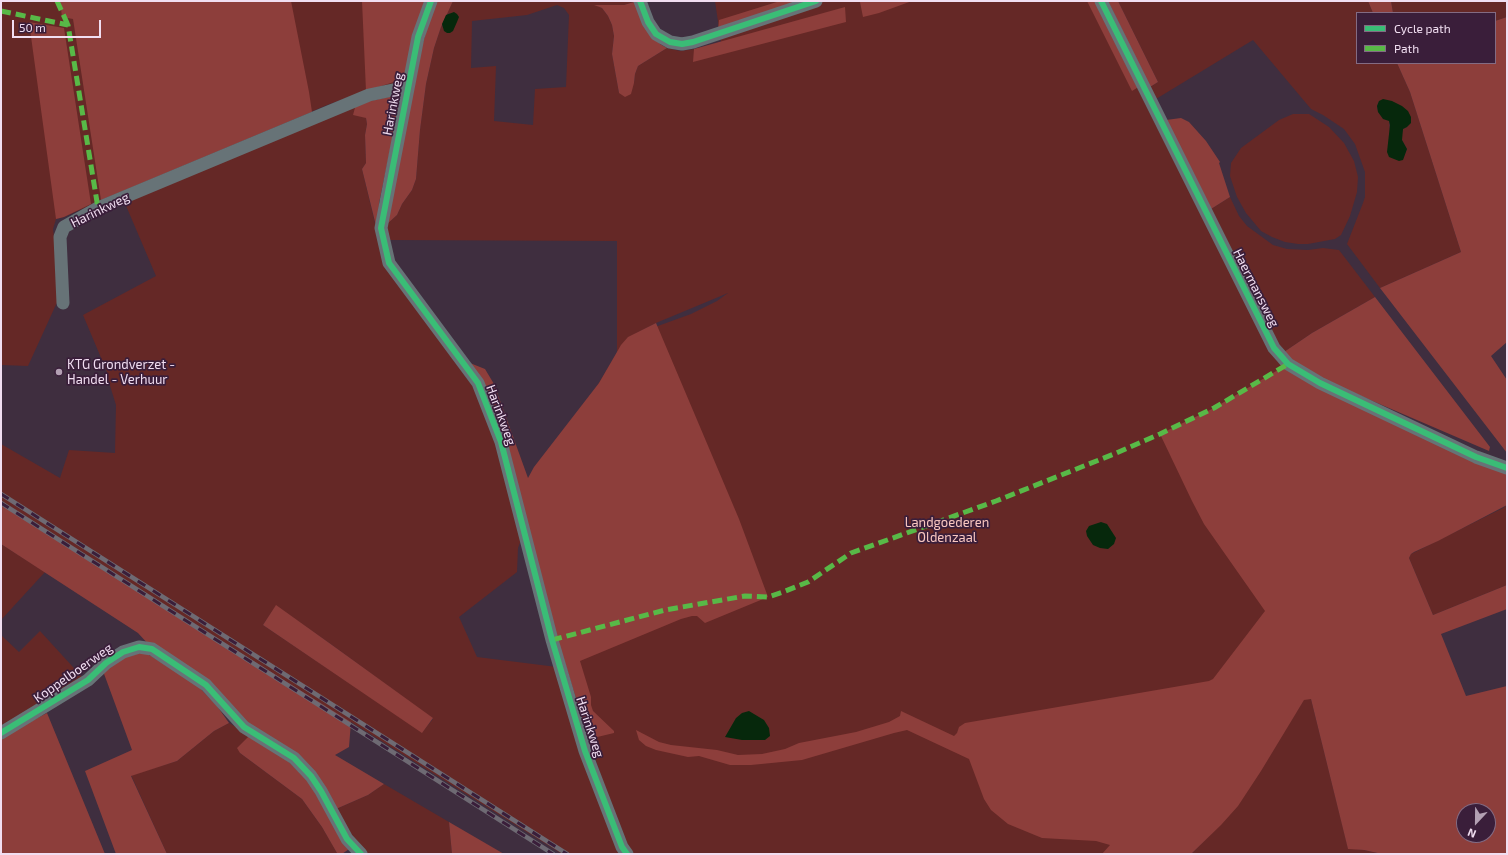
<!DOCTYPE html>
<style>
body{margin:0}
#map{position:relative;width:1508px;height:855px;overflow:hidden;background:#3f2e3f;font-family:"Exo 2",sans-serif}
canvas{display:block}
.frame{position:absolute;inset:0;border:2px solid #f1def1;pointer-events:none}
.legend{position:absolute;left:1356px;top:12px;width:140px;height:52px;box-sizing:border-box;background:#3a1e3a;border:1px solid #836b83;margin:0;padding:5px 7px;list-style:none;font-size:12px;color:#f1def1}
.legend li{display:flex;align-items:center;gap:8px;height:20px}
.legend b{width:20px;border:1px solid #836b83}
.north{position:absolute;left:1456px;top:803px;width:40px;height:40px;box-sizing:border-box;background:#3a1e3a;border:1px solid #836b83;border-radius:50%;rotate:202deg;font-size:11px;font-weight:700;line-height:16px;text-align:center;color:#f1def1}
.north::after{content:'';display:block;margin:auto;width:14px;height:18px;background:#b3a0b3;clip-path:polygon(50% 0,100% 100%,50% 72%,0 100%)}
.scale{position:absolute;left:12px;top:20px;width:89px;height:18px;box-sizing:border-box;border:2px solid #f1def1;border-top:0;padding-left:5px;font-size:12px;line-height:14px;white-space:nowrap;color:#f1def1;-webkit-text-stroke:3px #3a1e3a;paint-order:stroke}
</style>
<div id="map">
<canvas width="1508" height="855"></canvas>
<div class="frame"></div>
<ul class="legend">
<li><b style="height:5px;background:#3abd76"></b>Cycle path</li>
<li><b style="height:5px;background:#58b947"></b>Path</li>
</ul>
<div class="north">N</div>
<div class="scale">50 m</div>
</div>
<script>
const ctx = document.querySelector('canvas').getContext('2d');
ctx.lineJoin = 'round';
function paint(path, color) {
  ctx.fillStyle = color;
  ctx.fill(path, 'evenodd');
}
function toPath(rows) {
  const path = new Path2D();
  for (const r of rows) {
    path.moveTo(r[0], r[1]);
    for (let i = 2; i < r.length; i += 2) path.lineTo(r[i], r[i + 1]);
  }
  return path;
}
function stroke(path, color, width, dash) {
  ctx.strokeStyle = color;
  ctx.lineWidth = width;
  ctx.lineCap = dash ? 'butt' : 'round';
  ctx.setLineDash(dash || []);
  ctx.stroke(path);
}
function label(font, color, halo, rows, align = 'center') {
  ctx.font = font + ' "Exo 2",sans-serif';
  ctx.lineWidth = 3.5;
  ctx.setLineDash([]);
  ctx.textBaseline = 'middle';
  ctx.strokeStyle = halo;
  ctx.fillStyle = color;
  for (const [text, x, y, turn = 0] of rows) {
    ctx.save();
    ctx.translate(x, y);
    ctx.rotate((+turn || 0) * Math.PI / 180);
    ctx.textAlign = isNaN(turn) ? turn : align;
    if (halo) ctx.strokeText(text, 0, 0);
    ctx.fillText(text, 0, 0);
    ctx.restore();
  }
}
paint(toPath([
 [1,1,422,1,403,79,400,82,366,91,327,105,91,205,64,217,56,219,53,229,60,288,59,298,28,366,1,365],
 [453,1,637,1,624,5,595,5,602,8,608,16,612,25,614,36,612,54,619,93,634,83,635,74,638,66,667,48,680,51,695,49,721,42,715,1,1096,1,1283,367,1265,611,1297,711,1304,699,1311,699,1348,848,1364,850,1382,854,1191,854,1215,830,1155,854,630,854,618,828,569,678,599,383,617,353,617,241,387,240,386,225,397,215,402,204,412,190,416,179,420,130,426,84,434,48,442,24,443,28,450,13,446,15],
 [557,5,564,8,569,15,566,87,535,89,533,125,494,121,496,66,471,68,472,21,527,15],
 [728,293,717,301,691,314,633,335,656,323],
 [1118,1,1368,1,1373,13,1357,13,1357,63,1397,63,1410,92,1461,252,1380,288,1347,244,1363,203,1365,197,1365,172,1355,144,1344,129,1323,115,1311,109,1253,40,1156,99,1150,87,1158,82],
 [1379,101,1407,127,1403,129,1402,133,1402,140,1407,149,1403,159,1390,133,1389,120,1378,112,1377,106],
 [1391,1,1507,1,1507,17,1495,21,1495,13,1393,13],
 [356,104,366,118,367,124,365,135,366,163,362,169,385,265,474,388,495,438,522,537,518,548,517,572,459,617,477,657,557,667,621,854,562,854,1,503,1,444,60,478,69,450,115,453,116,405,107,376,107,372,83,315,156,276,124,201],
 [276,606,332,645,433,719,422,732,263,625],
 [1293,114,1309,114,1329,127,1344,143,1354,161,1358,177,1357,192,1350,216,1341,235,1335,239,1308,244,1298,244,1285,242,1272,237,1261,231,1246,213,1237,197,1230,176,1231,163,1241,148,1279,120],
 [1230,197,1239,216,1247,226,1273,245,1287,249,1308,250,1323,248,1339,250,1375,297,1312,333,1284,352,1278,345,1211,209],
 [1507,505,1507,585,1433,615,1409,558,1411,554,1503,508],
 [1,544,45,572,1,620],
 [40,631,83,678,1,726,1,635,19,652],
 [229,723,250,735,240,753,302,799,322,827,338,854,167,854,131,775,177,761,214,731],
 [384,784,449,822,452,854,367,854,358,845,336,809,368,795]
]), '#652826');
paint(toPath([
 [60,1,291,1,309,92,312,112,101,200,73,19,62,17],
 [362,1,426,1,403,79,366,91],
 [435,1,453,1,441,27,434,48,426,84,420,130,416,179,412,190,402,204,397,215,386,225,417,63],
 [637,1,660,44,667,48,638,66,635,74,634,83,631,94,625,97,619,93,612,54,614,36,612,25,608,16,602,8,594,5,624,5],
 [780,1,804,1,718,30,719,20],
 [864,1,912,1,879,13,863,17,860,2],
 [1087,1,1096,1,1140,86,1132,91],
 [1108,1,1118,1,1158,82,1150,87],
 [1368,1,1391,1,1393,13,1373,13],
 [845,7,846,22,693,62,694,49],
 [1507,17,1507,342,1491,356,1507,380,1507,453,1380,288,1461,252,1410,92,1397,63,1495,63,1495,21],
 [29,22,64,28,91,204,64,217,56,219],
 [402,94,379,203,378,234,362,169,366,163,365,135,367,124,366,118,353,115,356,104],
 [1181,118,1189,122,1206,141,1220,162,1219,163,1230,197,1211,209,1166,120],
 [1375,297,1490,447,1489,451,1354,393,1321,378,1293,361,1284,352,1312,333],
 [656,323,739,519,768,597,705,623,697,616,692,616,681,619,580,661,591,697,591,705,593,711,614,731,614,733,589,739,470,363,485,369,494,384,528,478,534,467,599,383,621,345,628,337],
 [1283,367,1507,472,1507,505,1438,541,1414,552,1411,554,1409,558,1433,615,1507,585,1507,609,1441,634,1466,696,1507,686,1507,854,1382,854,1364,850,1348,849,1311,699,1304,700,1261,771,1238,806,1221,825,1191,854,1102,854,1110,845,1096,841,1042,838,1008,824,991,810,984,799,969,759,907,730,894,733,802,760,751,765,730,765,699,756,688,757,656,750,646,746,639,740,636,730,659,742,671,745,717,750,738,755,762,754,785,749,799,743,856,732,889,722,900,716,901,711,954,736,957,733,959,727,965,723,1209,681,1213,679,1265,611,1204,524,1192,501,1160,434,1214,408],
 [1464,811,1488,811,1488,835,1464,835],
 [1,503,351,722,349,747,335,755,384,784,368,795,336,809,325,788,241,718,149,645,138,633,1,544],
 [276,605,332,645,433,718,422,733,263,625],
 [143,652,151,656,196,684,217,706,229,723,214,731,177,761,131,776,167,854,116,854,85,771,132,750,103,671,119,659],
 [47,713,105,854,1,854,1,737],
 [250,735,288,761,308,781,349,849,342,854,337,853,322,827,302,799,240,753,237,748],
 [449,822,504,854,452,854]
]), '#8d3e3b');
paint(toPath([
 [454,12,457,14,459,17,457,22,453,31,450,33,447,33,444,31,442,24,446,15],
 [1383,99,1392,101,1402,106,1408,111,1411,117,1411,123,1407,127,1403,129,1402,140,1407,149,1403,160,1399,161,1389,157,1387,152,1390,125,1389,121,1383,119,1378,112,1377,106,1379,101],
 [1101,522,1107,524,1116,538,1114,544,1108,549,1100,548,1093,545,1087,536,1086,531,1089,526],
 [749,711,764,720,769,728,770,736,765,740,742,740,725,737,736,718,742,713]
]), '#06280c');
stroke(toPath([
 [431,1,418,37,381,228,389,263,478,383,501,442,552,640,585,751,622,847,627,854],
 [640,1,648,22,656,34,670,42,682,44,693,42,816,1],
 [1101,1,1274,348,1282,357,1288,364,1320,383,1476,457,1507,468],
 [63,303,60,237,64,227,98,208,369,95,407,87],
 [1,733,88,680,106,663,123,652,139,647,152,649,206,685,244,727,294,758,311,776,321,791,347,839,361,854]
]), '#677377', 13);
const rail = toPath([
 [1,494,567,854],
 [1,503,553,854]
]);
stroke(rail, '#6e6a73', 4.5);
stroke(rail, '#3a1e3a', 3, [9]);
stroke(toPath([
 [57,1,68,25],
 [1,11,68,25,98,208],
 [552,640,665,610,745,596,768,597,783,592,808,582,851,553,996,501,1114,454,1160,434,1214,408,1288,364]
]), '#58b947', 5, [10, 5]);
stroke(toPath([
 [431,1,418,37,381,228,389,263,478,383,501,442,552,640,585,751,622,847,627,854],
 [640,1,648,22,656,34,670,42,682,44,693,42,816,1],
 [1101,1,1274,348,1282,357,1288,364,1320,383,1476,457,1507,468],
 [1,733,88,680,106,663,123,652,139,647,152,649,206,685,244,727,294,758,311,776,321,791,347,839,361,854]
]), '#3abd76', 6);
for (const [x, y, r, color] of [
 [59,372,4,"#b3a0b3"]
]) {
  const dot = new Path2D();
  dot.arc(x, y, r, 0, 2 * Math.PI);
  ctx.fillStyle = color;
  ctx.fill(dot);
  stroke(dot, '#3a1e3a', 1.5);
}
label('13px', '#f1def1', '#3a1e3a', [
 ["Harinkweg",393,104,-79],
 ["Harinkweg",100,210,-26],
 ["Haermansweg",1256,288,63],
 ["Harinkweg",501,415,70],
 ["Koppelboerweg",73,673,-35],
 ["Harinkweg",590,727,72]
]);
label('13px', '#f1def1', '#3a1e3a', [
 ["KTG Grondverzet -",67,365],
 ["Handel - Verhuur",67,380]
], 'left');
label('13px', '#fac7c0', '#3a1e3a', [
 ["Landgoederen",947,523],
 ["Oldenzaal",947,538]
]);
</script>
